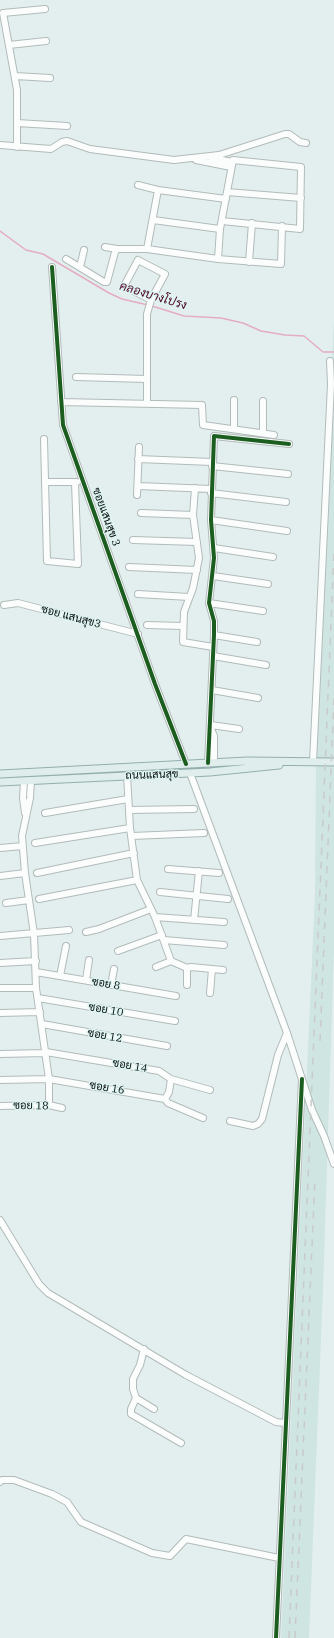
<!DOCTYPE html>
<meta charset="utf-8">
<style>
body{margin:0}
canvas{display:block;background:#e3efee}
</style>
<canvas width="334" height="1638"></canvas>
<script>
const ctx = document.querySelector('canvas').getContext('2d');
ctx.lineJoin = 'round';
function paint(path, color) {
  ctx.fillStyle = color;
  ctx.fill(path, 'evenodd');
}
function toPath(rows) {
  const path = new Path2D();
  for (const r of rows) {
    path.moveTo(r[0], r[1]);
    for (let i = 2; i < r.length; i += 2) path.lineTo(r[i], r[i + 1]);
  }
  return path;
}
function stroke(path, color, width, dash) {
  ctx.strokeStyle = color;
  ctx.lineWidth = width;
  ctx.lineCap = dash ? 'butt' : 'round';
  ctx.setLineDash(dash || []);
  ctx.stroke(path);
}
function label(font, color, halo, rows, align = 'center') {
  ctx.font = font + ' "IBM Plex Serif",Sarabun,serif';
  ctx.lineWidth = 3;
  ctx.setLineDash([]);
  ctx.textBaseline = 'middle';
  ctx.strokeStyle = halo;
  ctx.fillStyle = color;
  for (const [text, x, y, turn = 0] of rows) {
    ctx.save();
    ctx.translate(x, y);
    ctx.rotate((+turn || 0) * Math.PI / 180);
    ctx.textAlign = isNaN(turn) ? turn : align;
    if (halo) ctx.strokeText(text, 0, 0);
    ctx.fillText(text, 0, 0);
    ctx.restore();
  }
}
paint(toPath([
 [334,317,334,949,323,1289,309,1638,281,1638,315,895,316,758]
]), '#cfe5e2');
stroke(toPath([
 [0,231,26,250,43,254,109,293,122,299,148,305],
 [152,306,184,316,221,318,243,323,261,331,285,335,304,336,323,352,334,352]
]), '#e4adc2', 1.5);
const minor = toPath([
 [9,45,46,41],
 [15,76,50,78],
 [17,123,67,126],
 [0,145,51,149,62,142,67,141,90,149,174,160,219,155,285,134,289,134,300,142,306,143],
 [17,147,17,90,3,13,45,9],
 [212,158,232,162],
 [196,160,231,167],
 [138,185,158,190,226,199],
 [227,192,301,198],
 [153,220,220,229],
 [105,247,117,249],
 [147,249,158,190],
 [66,259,104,282,107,282,115,252,117,249,147,249,218,259,281,264,282,226],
 [218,259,220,229,233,160,301,167,300,229,222,221],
 [138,260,165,274,151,300,124,286,138,260],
 [249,262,252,223],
 [52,267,63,425,155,684,186,764],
 [80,267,84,250],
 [76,377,147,379],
 [61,402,202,405,203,425,274,435],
 [147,403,147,314,151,300],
 [234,429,234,400],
 [263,433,263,401],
 [44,439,47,561,78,564,75,483],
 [138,459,212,462],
 [212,466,288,474],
 [45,482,77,482],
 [138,486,211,489],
 [195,488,193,515,199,558,193,588,184,612,183,642,213,647],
 [211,493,286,502],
 [137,495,139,447],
 [141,513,193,515],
 [211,520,287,531],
 [133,540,197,542],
 [214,548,273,557],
 [129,567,197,570],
 [213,576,268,584],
 [138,594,189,597],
 [209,603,263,611],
 [4,605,18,603,138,634],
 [147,625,183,626],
 [214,635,257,642],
 [213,656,266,665],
 [212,690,258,698],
 [211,725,239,729],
 [211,729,214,736,214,763],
 [313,762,331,384,330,361],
 [208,763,214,635,214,621,209,603,214,558,211,520,214,436,289,444],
 [190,773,287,1033,312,1110,324,1136,334,1164],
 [127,775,130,828,137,880,155,917,171,961,187,968,191,967,223,970],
 [31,780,30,798,22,836,25,873,34,934,36,988,49,1079,49,1105],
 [24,781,23,798,25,813],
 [129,810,194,809],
 [45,813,128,799],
 [132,836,204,833],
 [35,843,130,828],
 [0,848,23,846],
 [168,869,219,873],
 [37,873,134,853],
 [0,876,25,873],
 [160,892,228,899],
 [39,899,137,880],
 [6,903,29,900],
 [155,917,224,922],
 [194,920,199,871],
 [86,932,99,929,151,909],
 [0,936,69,930],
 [164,940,224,945],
 [118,951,162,935],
 [0,963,36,961],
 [156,967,171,961],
 [36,972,176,996],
 [60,976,66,946],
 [86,980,89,960],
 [111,985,114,969],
 [187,985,187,968],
 [0,988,36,988],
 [210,993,212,969],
 [38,998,175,1021],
 [0,1013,40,1012],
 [42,1024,167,1046],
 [46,1052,159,1071,171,1079,210,1090],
 [0,1054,46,1053],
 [0,1080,49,1079,165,1099,169,1092,171,1079],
 [165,1099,168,1103,203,1118],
 [0,1106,49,1105,62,1108],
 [230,1121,253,1126,258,1124,262,1119,278,1055,287,1033],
 [0,1220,39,1284,48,1293,186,1375,276,1422,285,1423],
 [144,1349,140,1365,133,1379,133,1389,136,1398,154,1409],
 [136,1398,131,1409,131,1414,181,1443],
 [0,1482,2,1480,14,1480,52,1494,67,1502,81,1522,152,1553,170,1556,186,1539,279,1558],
 [276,1638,302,1079]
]);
const major = toPath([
 [0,774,247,761,334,762],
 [0,782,210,772,279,765]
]);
stroke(minor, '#b2bbba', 8);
stroke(major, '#92afad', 9);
stroke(minor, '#fbfdfc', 6);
stroke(major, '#dfedec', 7);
stroke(toPath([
 [320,1041,334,697],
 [289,1638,334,551],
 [295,1638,315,1177]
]), '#c9cbcb', 1.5, [7, 7]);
stroke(toPath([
 [52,267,63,425,155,684,186,764],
 [208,763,214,635,214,621,209,603,214,558,211,520,214,436,289,444],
 [276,1638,302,1079]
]), '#1b5e20', 4);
label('11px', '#09100f', '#def4f1', [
 ["ซอยแสนสุข 3",106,517,70],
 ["ซอย แสนสุข3",71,617,15],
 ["ถนนแสนสุข",152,775,-2],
 ["ซอย 8",106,984,10],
 ["ซอย 10",106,1010,10],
 ["ซอย 12",105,1036,10],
 ["ซอย 14",130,1066,10],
 ["ซอย 16",107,1088,9],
 ["ซอย 18",31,1106,1]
]);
label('italic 12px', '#4f052a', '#def4f1', [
 ["คลองบางโปรง",153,296,17]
]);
</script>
